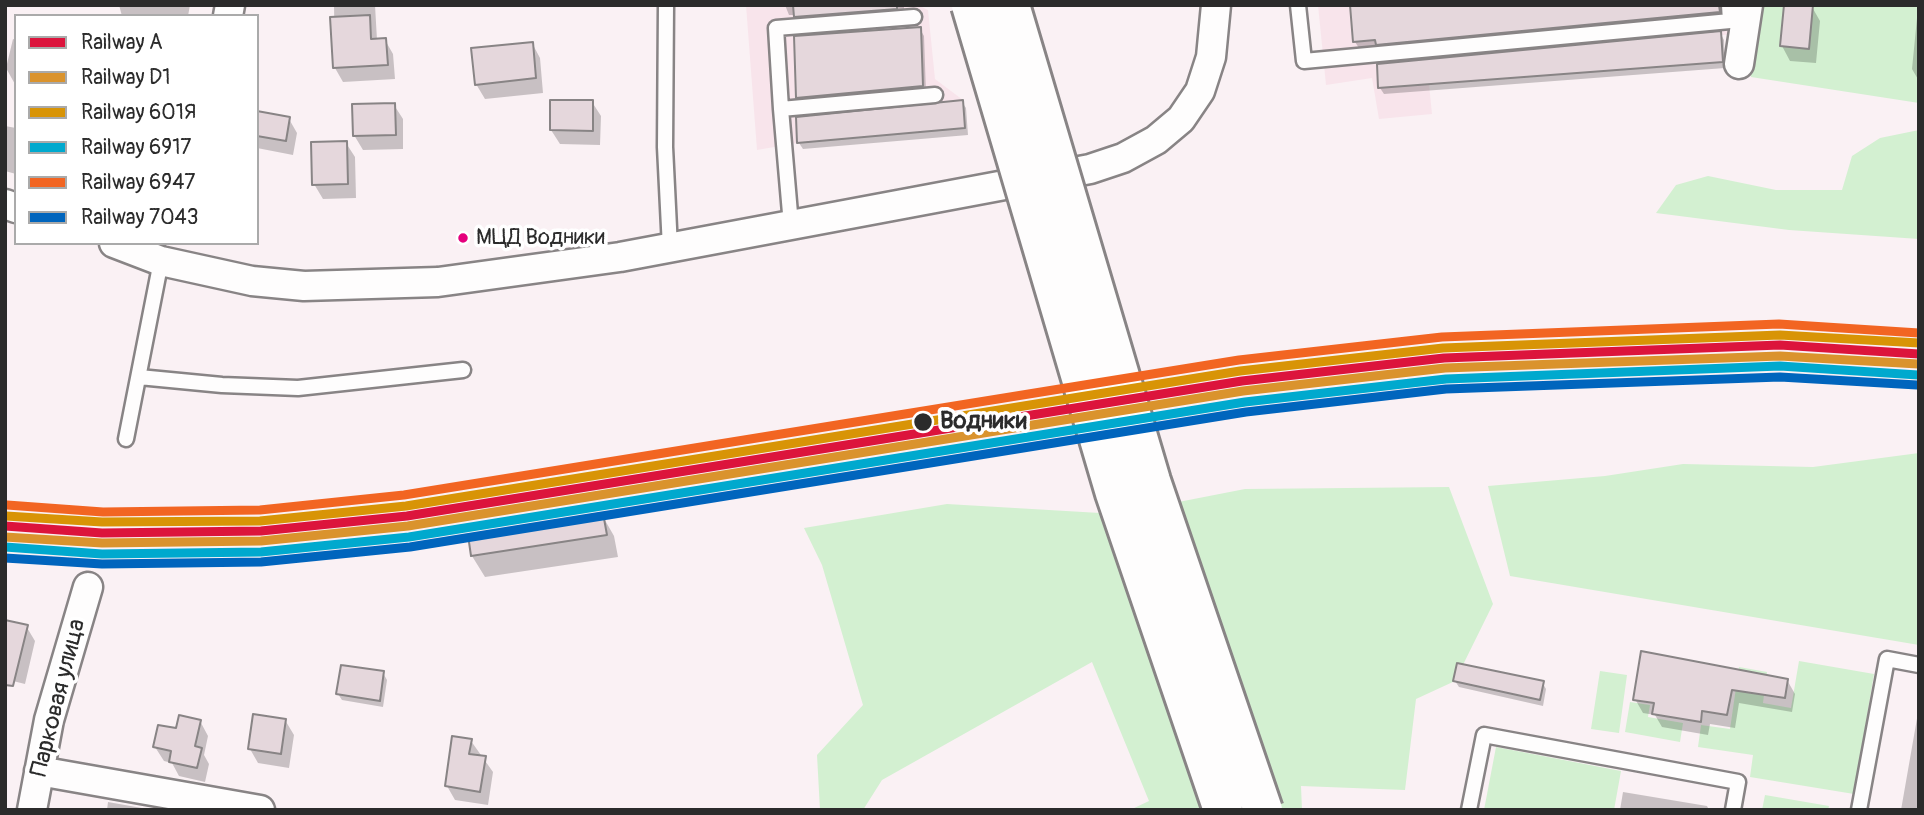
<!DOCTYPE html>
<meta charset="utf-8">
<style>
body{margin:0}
#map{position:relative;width:1924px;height:815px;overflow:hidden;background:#faf1f4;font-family:Pangolin,sans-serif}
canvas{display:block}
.frame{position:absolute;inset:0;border:7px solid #2b2b2b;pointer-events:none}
.legend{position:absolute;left:14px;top:14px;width:245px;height:231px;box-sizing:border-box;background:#fff;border:2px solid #aaa;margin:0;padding:9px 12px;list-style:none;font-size:21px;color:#2b2b2b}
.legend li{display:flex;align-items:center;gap:14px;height:35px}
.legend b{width:35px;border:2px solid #aaa}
</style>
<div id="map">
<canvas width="1924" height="815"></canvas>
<div class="frame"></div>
<ul class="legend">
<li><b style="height:9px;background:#dc143c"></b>Railway A</li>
<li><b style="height:9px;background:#da932d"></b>Railway D1</li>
<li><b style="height:9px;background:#d89406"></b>Railway 601Я</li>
<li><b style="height:9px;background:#00a9ce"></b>Railway 6917</li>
<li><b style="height:9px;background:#f26522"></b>Railway 6947</li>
<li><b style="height:9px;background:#0065bd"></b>Railway 7043</li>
</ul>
</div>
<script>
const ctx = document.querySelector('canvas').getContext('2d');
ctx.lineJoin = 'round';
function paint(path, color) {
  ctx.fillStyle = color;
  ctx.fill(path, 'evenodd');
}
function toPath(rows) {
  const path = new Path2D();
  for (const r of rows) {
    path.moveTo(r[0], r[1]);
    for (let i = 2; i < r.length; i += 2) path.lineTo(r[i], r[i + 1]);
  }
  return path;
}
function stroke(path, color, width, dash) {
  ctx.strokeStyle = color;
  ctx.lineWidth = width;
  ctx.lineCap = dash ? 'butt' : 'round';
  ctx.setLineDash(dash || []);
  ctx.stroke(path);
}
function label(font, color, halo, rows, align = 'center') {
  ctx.font = font + ' Pangolin,sans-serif';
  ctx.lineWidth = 7;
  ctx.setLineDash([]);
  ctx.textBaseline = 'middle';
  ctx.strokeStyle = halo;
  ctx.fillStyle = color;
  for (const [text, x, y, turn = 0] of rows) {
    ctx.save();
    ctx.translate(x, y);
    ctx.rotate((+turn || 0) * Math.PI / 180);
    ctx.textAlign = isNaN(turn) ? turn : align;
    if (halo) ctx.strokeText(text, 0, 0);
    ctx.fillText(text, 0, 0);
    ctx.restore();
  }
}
paint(toPath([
 [746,5,918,5,928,10,935,79,963,100,965,128,797,143,757,150],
 [1318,5,1737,5,1739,34,1722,35,1724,62,1429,84,1432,114,1379,119,1372,78,1326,85]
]), '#f8e4eb');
paint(toPath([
 [1732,5,1919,5,1919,103,1751,77],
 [1919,130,1919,239,1789,230,1656,213,1676,185,1708,176,1776,190,1842,190,1852,156,1880,138],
 [1919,453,1919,645,1510,576,1488,486,1605,476,1683,464,1813,467],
 [1449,487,1493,604,1455,681,1416,699,1405,790,1301,786,1302,810,1130,810,1149,801,1092,662,882,780,863,810,820,810,817,755,863,705,822,565,804,528,947,504,1117,514,1245,489],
 [1799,661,1874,674,1854,794,1750,777,1753,755,1698,747,1701,725,1730,729,1739,667,1767,672,1763,703,1791,708],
 [1600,671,1627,675,1619,733,1591,729],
 [1630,702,1650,705,1648,717,1683,723,1680,742,1625,732],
 [1496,747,1621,771,1614,810,1484,810],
 [1765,795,1829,806,1828,810,1762,810]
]), '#d3f0d1');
paint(toPath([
 [119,5,190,5,188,16,122,16],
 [334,5,375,5,377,40,385,40,393,54,395,79,343,82,335,68],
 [785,5,904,5,904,15,799,23,795,15,789,15],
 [1352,5,1725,5,1723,19,1381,51,1379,47,1359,48,1355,42],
 [1812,7,1820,21,1816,63,1790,61,1782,46],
 [1917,18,1919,18,1919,81,1912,69],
 [920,29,924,36,926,93,802,104,798,97],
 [1720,33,1724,40,1725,68,1384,94,1380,88],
 [13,39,16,40,16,86,6,68],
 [532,43,540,58,543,93,485,99,476,84],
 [592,102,601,116,600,145,560,144,551,130],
 [962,102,966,108,968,135,803,149,799,143],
 [394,105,403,119,403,149,363,150,354,135],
 [257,112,289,119,297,133,293,155,257,148],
 [5,126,16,128,16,174,5,171],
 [346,143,355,157,356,198,323,199,314,184],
 [602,515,614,536,618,557,485,577,472,556,470,537],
 [26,626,35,641,25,684,5,679],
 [383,673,387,680,383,707,342,700,338,694],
 [1787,680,1795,694,1792,712,1739,703,1735,728,1710,724,1708,735,1662,727,1655,715,1643,713,1635,699],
 [1455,681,1542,682,1546,689,1543,706,1459,687],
 [1919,707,1919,810,1901,810],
 [285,720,294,735,289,768,258,763,250,749],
 [200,721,208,736,204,755,209,764,205,782,179,776,172,763,164,761,155,747,178,730],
 [471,741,493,772,488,805,455,800,447,786],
 [1623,792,1707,806,1709,810,1620,810],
 [108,802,153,810,107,810]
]), '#0003');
const building = toPath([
 [793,5,897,5,897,9,794,17,793,5],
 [1350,5,1719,5,1720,12,1376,45,1375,40,1353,42,1350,5],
 [1784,5,1813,5,1809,49,1780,46,1784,5],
 [370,15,371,39,386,38,388,65,333,68,330,17,370,15],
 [921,27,923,86,796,98,794,36,921,27],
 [1721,31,1723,62,1378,88,1377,64,1721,31],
 [533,42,536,78,475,85,471,48,533,42],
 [550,100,593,100,593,131,550,130,550,100],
 [963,100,965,128,797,143,796,117,963,100],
 [395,103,396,135,353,136,352,104,395,103],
 [257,111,290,117,286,141,257,136,257,111],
 [347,141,348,184,312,185,311,142,347,141],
 [603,513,607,535,471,556,468,535,603,513],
 [5,620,28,625,13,686,5,685,5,620],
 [1641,651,1788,679,1785,698,1732,690,1727,715,1702,711,1701,722,1652,714,1654,703,1633,700,1641,651],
 [1457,663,1544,681,1540,700,1453,681,1457,663],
 [341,665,384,671,380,701,336,694,341,665],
 [253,714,286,719,281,754,248,749,253,714],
 [179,715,201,720,195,746,202,748,197,768,169,762,171,751,153,747,158,725,176,728,179,715],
 [452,736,472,739,469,754,486,756,480,792,445,786,452,736]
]);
paint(building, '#e5d7dc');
stroke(building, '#888485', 2);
const service = toPath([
 [666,5,665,147,670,248],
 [1298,5,1304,61,1730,21,1729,5],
 [781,109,776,28,914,17],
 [791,225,781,109,935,95],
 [139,377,222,385,298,388,463,370],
 [126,439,161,261],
 [1469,810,1484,735,1738,782,1733,810],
 [1859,810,1887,659,1919,665]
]);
const minor = toPath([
 [228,16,230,5],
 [1739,64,1748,5],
 [5,204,16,208],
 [114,243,161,261,252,281,304,286,438,282,620,257,1090,169,1123,158,1156,140,1181,119,1200,91,1211,57,1216,5],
 [39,771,260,810],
 [32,810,49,720,88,587]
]);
stroke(service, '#888485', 19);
stroke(minor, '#888485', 33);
stroke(service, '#fefdfd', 14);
stroke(minor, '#fefdfd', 28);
const secondaryBridge = toPath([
 [971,5,1115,493,1223,810],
 [1010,5,1151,481,1263,810]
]);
stroke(secondaryBridge, '#888485', 44, []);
stroke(secondaryBridge, '#fefdfd', 38);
stroke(toPath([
 [5,526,102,533,261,531,407,516,1242,381,1444,358,1780,345,1919,354]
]), '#dc143c', 9);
stroke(toPath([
 [5,537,102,543,261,541,408,526,1243,391,1445,368,1780,356,1918,364]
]), '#da932d', 9);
stroke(toPath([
 [6,516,102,522,260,521,406,506,1240,371,1443,348,1780,335,1919,343]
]), '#d89406', 9);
stroke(toPath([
 [5,547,102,554,261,552,409,537,1245,402,1446,379,1780,366,1918,375]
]), '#00a9ce', 9);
stroke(toPath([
 [7,505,103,512,260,510,404,495,1239,360,1442,337,1779,324,1919,333]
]), '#f26522', 9);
stroke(toPath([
 [5,558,102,564,261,562,410,547,1246,412,1446,389,1780,377,1917,385]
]), '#0065bd', 9);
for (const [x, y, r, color] of [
 [463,238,6,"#e5007d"],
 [923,422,10,"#2b2b2b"]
]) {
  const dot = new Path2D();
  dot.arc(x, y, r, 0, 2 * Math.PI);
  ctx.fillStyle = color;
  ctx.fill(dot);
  stroke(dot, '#fff', 2.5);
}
label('22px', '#2b2b2b', '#fff', [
 ["МЦД Водники",476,238]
], 'left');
label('bold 24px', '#2b2b2b', '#fff', [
 ["Водники",940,422]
], 'left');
label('24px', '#2b2b2b', '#fff', [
 ["Парковая улица",59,698,-76]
]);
</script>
